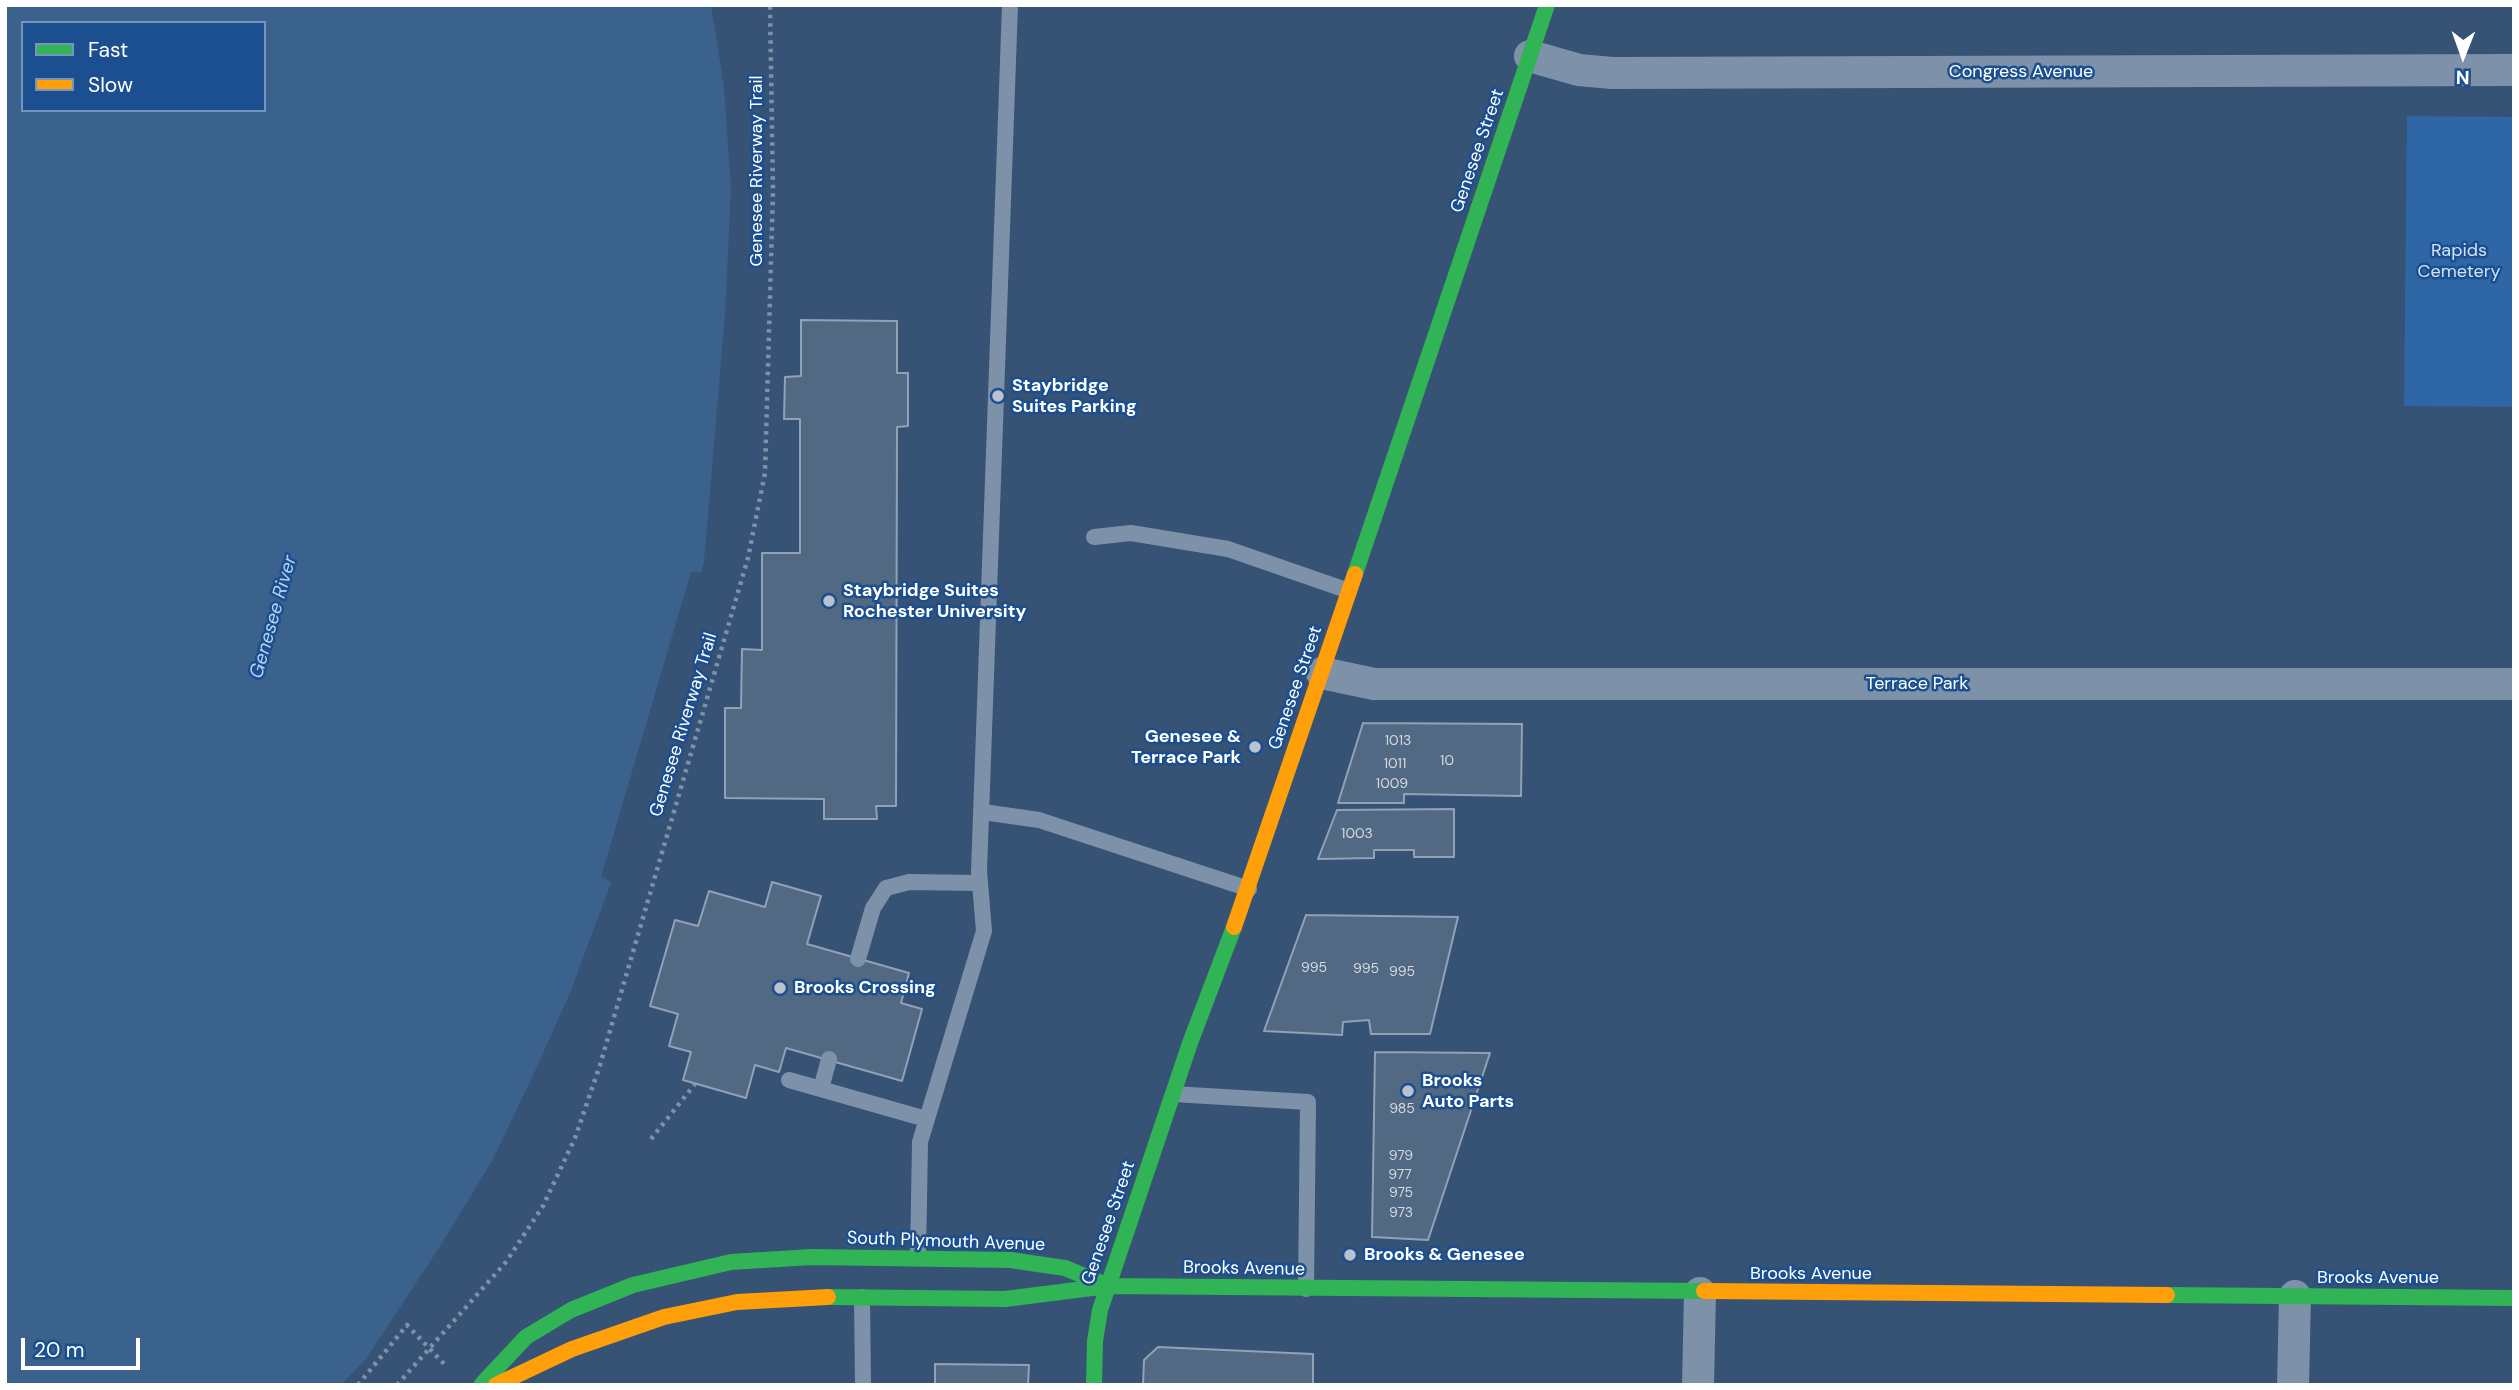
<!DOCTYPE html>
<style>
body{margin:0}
#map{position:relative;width:2519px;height:1390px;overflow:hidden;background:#365274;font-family:"DM Sans",sans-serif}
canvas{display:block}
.frame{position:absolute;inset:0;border:7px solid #fff;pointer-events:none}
.legend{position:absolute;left:21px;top:21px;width:245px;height:91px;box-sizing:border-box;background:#1b4f8f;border:2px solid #7695bc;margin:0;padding:9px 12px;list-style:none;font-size:21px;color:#fff}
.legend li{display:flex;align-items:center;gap:14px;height:35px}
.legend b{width:35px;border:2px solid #7695bc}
.north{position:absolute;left:2428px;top:21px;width:70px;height:70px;-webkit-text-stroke:5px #1b4f8f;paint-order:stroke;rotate:181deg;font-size:19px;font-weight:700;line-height:28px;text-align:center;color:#fff}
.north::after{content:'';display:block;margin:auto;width:24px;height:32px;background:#fff;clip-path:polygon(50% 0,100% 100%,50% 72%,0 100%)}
.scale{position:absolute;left:21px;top:1338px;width:119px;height:32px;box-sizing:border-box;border:4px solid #fff;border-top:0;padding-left:9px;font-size:21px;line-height:24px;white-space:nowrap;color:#fff;-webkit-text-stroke:5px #1b4f8f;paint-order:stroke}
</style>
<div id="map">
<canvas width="2519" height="1390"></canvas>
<div class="frame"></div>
<ul class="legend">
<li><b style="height:9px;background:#30b455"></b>Fast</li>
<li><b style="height:9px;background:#ff9f0a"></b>Slow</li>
</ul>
<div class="north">N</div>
<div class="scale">20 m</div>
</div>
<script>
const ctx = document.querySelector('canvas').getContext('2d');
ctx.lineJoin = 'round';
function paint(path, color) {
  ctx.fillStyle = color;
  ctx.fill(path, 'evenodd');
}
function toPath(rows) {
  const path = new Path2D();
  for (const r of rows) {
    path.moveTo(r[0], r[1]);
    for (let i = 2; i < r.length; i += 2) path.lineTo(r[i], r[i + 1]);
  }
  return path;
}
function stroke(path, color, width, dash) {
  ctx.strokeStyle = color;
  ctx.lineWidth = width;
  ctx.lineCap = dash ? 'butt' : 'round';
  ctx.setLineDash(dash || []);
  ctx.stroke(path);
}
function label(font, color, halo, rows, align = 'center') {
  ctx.font = font + ' "DM Sans",sans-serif';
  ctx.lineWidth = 5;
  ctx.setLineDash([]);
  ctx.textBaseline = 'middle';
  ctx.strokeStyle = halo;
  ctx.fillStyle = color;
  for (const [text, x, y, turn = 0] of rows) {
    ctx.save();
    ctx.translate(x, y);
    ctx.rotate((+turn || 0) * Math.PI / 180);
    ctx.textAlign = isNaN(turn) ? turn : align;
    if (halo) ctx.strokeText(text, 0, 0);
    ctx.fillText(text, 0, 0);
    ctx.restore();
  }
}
paint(toPath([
 [2407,116,2514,117,2514,407,2404,406]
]), '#2f66a5');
paint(toPath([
 [5,5,711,5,724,87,731,188,725,315,704,562,686,640,633,824,570,993,532,1078,492,1161,439,1248,366,1359,341,1385,5,1385],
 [23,23,264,23,264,110,23,110]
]), '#3b618d');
paint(toPath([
 [691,572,705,573,690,641,637,825,616,884,601,877]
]), '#365274');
const building = toPath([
 [801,320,897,321,897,373,908,373,908,426,897,427,896,806,876,806,877,819,824,819,824,799,725,798,725,708,741,708,742,649,762,650,762,553,800,553,800,419,784,419,785,377,801,376,801,320],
 [1363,723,1522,724,1521,796,1404,794,1404,803,1338,803,1363,723],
 [1454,809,1454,857,1414,857,1414,850,1374,850,1374,858,1318,859,1337,810,1454,809],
 [772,882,821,896,807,944,909,973,901,1003,922,1009,902,1081,786,1048,779,1072,755,1065,746,1098,683,1080,691,1052,669,1046,678,1014,650,1006,675,920,698,926,709,891,765,907,772,882],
 [1306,915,1458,917,1430,1034,1371,1034,1369,1020,1343,1022,1342,1035,1264,1031,1306,915],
 [1375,1052,1490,1053,1428,1240,1372,1237,1375,1052],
 [1158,1347,1313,1354,1313,1385,1143,1385,1144,1360,1158,1347],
 [935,1364,1029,1365,1028,1385,935,1385,935,1364]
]);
paint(building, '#526984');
stroke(building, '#92a2b6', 2);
stroke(toPath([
 [651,1139,695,1084],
 [358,1385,407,1325,447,1367],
 [397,1385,506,1262,543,1206,575,1138,600,1065,748,558,765,473,773,190,770,5]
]), '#7d92a8', 4.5, [3.5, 5]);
stroke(toPath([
 [1094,537,1131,533,1228,549,1349,591],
 [983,812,1039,820,1249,889],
 [858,959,873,908,886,888,909,882,979,883],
 [789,1080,926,1119],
 [821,1089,829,1059],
 [1173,1094,1308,1102,1306,1289],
 [918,1258,920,1142,984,931,979,871,1010,5],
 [862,1297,863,1385]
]), '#7d92a8', 16);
stroke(toPath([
 [1530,56,1579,70,1612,73,2514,70],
 [1322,673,1374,684,2514,684],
 [1698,1385,1700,1293],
 [2293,1385,2295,1296]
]), '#7d92a8', 32);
stroke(toPath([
 [1355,574,1547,5],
 [2167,1295,2514,1298],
 [828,1297,1005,1299,1108,1286,1704,1291],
 [482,1384,526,1337,571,1310,633,1285,731,1262,812,1257,1010,1260,1065,1268,1106,1285],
 [1094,1385,1095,1341,1100,1310,1190,1043,1234,927]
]), '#30b455', 16);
stroke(toPath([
 [1234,927,1355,574],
 [1704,1291,2167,1295],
 [496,1385,572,1349,664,1317,737,1302,828,1297]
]), '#ff9f0a', 16);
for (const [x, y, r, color] of [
 [998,396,7,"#b9c2ce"],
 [829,601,7,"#b9c2ce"],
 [1255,747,7,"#b9c2ce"],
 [780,988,7,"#b9c2ce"],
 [1408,1091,7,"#b9c2ce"],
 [1350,1255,7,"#b9c2ce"]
]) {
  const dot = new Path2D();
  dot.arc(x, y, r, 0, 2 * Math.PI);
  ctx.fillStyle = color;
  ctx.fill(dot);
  stroke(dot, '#1b4f8f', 2.5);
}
label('14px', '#d4dae0', null, [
 ["1013",1398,741],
 ["10",1447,761],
 ["1011",1395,764],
 ["1009",1392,784],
 ["1003",1357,834],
 ["995",1314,968],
 ["995",1366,969],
 ["995",1402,972],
 ["985",1402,1109],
 ["979",1401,1156],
 ["977",1400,1175],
 ["975",1401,1193],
 ["973",1401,1213]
]);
label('18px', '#fff', '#1b4f8f', [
 ["Congress Avenue",2021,72],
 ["Genesee Street",1478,151,-71],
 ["Genesee Riverway Trail",757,171,-90],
 ["Terrace Park",1917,684],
 ["Genesee Street",1296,688,-71],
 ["Genesee Riverway Trail",684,725,-73],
 ["Genesee Street",1109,1223,-71],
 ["South Plymouth Avenue",946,1242,2],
 ["Brooks Avenue",1244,1269,1],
 ["Brooks Avenue",1811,1274],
 ["Brooks Avenue",2378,1278]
]);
label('18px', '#cfe3fa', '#1b4f8f', [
 ["Rapids",2459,251],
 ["Cemetery",2459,272]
]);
label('bold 18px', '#fff', '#1b4f8f', [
 ["Staybridge",1012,386],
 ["Suites Parking",1012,407],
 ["Staybridge Suites",843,591],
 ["Rochester University",843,612],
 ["Genesee &",1241,737,"right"],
 ["Terrace Park",1241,758,"right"],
 ["Brooks Crossing",794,988],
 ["Brooks",1422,1081],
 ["Auto Parts",1422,1102],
 ["Brooks & Genesee",1364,1255]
], 'left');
label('italic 19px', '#b5d3f5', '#1b4f8f', [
 ["Genesee River",274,617,-74]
]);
</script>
